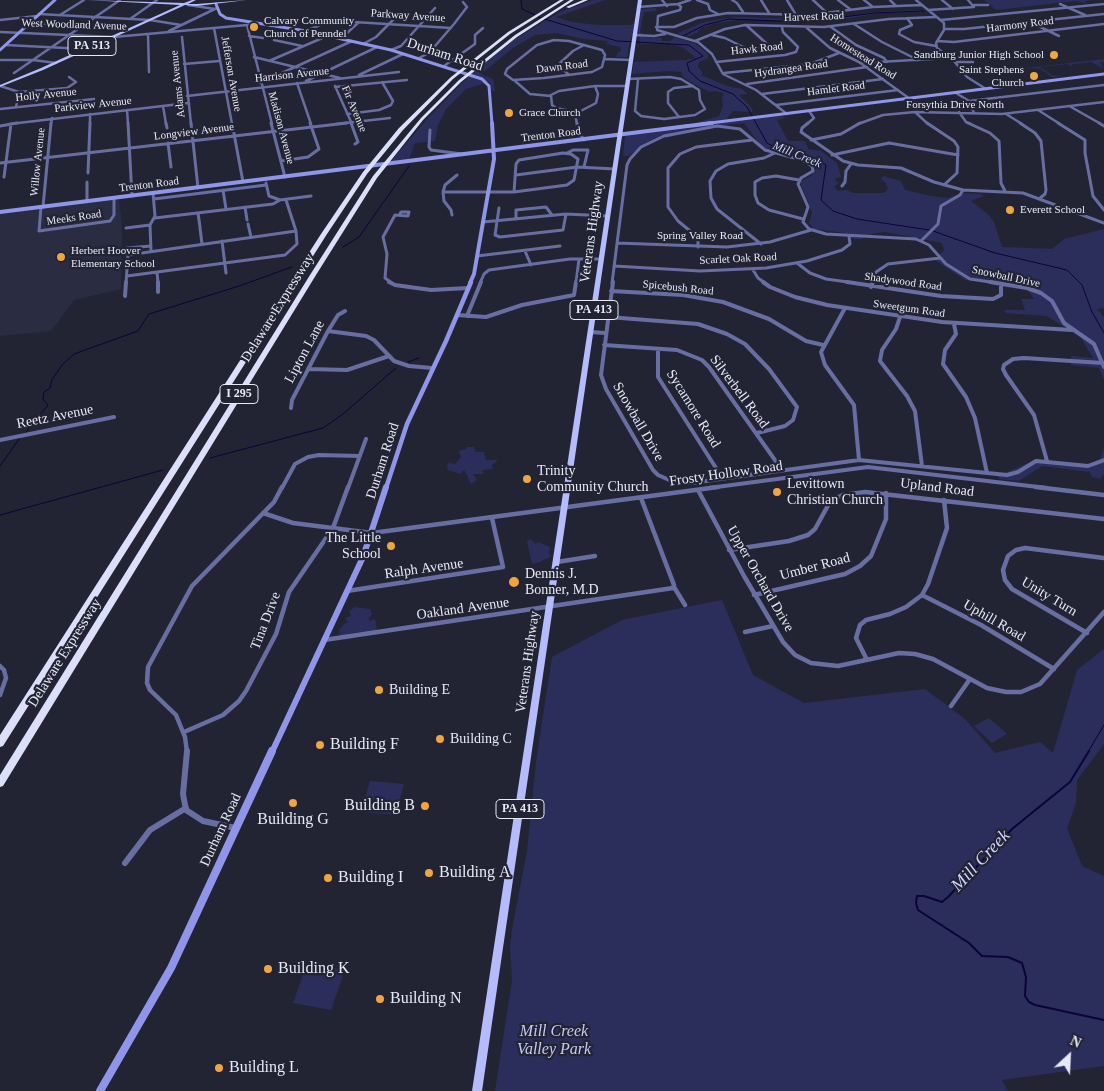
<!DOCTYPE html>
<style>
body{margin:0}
#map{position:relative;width:1104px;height:1091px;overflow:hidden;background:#222434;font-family:"Times New Roman",serif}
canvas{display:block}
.north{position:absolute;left:1044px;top:1031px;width:50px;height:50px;-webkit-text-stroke:4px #222434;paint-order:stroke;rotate:25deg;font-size:14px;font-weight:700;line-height:20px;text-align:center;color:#e7e9f4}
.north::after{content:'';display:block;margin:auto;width:18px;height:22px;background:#e7e9f4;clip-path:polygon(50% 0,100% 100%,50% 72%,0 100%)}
</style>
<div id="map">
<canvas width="1104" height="1091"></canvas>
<div class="north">N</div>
</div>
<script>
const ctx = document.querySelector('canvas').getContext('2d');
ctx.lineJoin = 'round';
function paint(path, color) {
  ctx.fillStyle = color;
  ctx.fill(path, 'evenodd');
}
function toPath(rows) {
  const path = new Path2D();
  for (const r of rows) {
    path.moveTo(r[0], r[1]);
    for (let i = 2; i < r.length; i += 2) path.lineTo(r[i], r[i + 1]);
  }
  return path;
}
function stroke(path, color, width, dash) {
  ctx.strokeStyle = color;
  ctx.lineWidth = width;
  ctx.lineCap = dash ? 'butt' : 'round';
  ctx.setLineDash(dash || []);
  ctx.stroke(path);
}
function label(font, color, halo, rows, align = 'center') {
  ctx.font = font + ' "Times New Roman",serif';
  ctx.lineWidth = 4.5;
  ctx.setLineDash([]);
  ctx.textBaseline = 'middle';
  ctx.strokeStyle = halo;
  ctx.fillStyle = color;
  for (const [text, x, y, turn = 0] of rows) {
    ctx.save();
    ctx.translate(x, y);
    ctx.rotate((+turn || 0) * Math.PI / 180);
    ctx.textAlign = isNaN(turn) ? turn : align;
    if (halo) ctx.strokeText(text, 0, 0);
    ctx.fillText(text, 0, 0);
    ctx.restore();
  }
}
paint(toPath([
 [119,198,122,226,121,289,74,300,51,331,0,336,0,213]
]), '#2a2c42');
paint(toPath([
 [593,0,605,0,556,17,572,22,597,25,631,25,638,21,641,9,656,8,657,11,644,12,640,32,649,38,662,38,662,41,670,41,675,37,696,44,708,54,708,58,699,62,698,67,703,73,701,75,727,86,742,89,748,94,739,95,751,107,753,112,733,111,726,120,782,116,785,118,777,120,788,141,805,141,808,149,821,151,837,163,841,177,834,179,839,183,834,187,838,191,846,190,853,193,884,193,888,189,886,183,881,179,883,176,901,181,905,190,931,196,948,198,961,193,981,194,984,196,971,201,989,215,994,222,1002,247,1052,249,1064,239,1104,229,1104,308,1097,309,1104,317,1104,380,1099,368,1071,365,1071,356,1093,358,1081,338,1047,316,1006,313,1004,310,1025,310,1021,299,1034,299,1024,284,965,280,935,260,944,250,942,243,885,232,866,235,862,239,853,239,845,233,814,229,809,223,812,213,800,182,812,175,816,167,803,159,762,147,744,123,706,127,667,138,663,135,647,142,629,156,623,156,625,136,693,128,693,124,719,116,723,106,722,97,724,93,716,91,710,92,696,85,683,77,681,72,668,71,632,74,634,62,685,60,696,58,682,47,670,44,640,44,640,37,631,36,627,57,616,57,618,52,621,51,620,47,606,44,608,41,583,39,557,33,535,35,513,48,481,74,493,79,495,91,492,91,489,82,466,89,446,109,438,125,435,141,415,143,409,159,391,161,428,118,469,76,512,41,560,12],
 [984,0,1093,0,1085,1,1085,3,1076,1,996,10],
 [918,10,925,12,882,13,825,22,742,19,713,24,701,28,698,32,689,36,676,34,704,22,734,17,818,20,875,12],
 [1104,59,1104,62,1100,62,1104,69,1091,62,1074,64,1071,65,1073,67,1067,64,1040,67,1052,75,1064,77,1052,77,1040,69,1031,68,996,73,993,76,979,66,991,72],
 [467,447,474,447,476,452,484,452,486,460,498,460,492,465,493,469,482,470,484,474,473,474,477,480,471,484,465,471,462,471,461,474,454,472,448,470,447,467,448,463,455,464,461,457,459,451,466,449],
 [1104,447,1104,474,1100,479,1092,477,1090,472,1042,466,1019,481,1000,479,998,476,1037,459,1087,464,1100,460],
 [530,539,536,544,538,542,550,547,549,554,551,556,547,559,545,559,540,562,532,564,527,541],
 [722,600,753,675,804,703,925,689,965,719,995,753,1040,742,1053,753,1077,670,1104,649,1104,744,1077,780,1076,803,1067,828,1082,866,1104,876,1104,1066,1002,1080,1008,1091,495,1091,512,980,510,946,512,929,527,851,536,762,552,657,622,620],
 [355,607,370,609,372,614,369,618,369,621,375,619,377,631,351,633,340,636,339,630,345,623,348,623,345,618,351,616,349,611],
 [989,718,1007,734,992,743,974,726],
 [370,781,404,784,396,815,361,812],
 [307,963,345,970,331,1010,293,1003]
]), '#2b2e5a');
stroke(toPath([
 [521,0,522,9,535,15],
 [538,17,617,41,689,45,703,56,687,63,689,71,700,81,733,94,747,107,767,143,780,150,817,159,826,165,821,200,833,211,857,219,929,230],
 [683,36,705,25,729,19,802,22,875,13,924,11],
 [933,231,995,253,1067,270,1082,285,1092,312,1104,333],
 [343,247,359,237,409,166],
 [408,362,419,358],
 [26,432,48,405,43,399,44,392,50,388,52,380,62,365,74,354,138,331,149,314,239,286,292,267],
 [210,458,323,428,343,414,396,368],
 [0,466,19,439],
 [0,515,163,470],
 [1088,752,1104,725]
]), '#0c0338', 1);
stroke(toPath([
 [1089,751,1070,782,1012,829,948,897,942,902,924,896,917,896,916,903,918,910,969,943,982,956,1008,957,1022,963,1026,977,1025,996,1029,1002,1035,1005,1104,1020]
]), '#0c0338', 2);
stroke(toPath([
 [662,0,667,6],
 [697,0,708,4,710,10,718,14],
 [732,0,737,3,743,12],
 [761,0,769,13],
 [787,0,796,15],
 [813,0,827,13],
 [838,0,850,9],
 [864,0,873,7],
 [890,0,896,6],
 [916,0,944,23,944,30,936,43,937,48,954,61,967,77,986,89],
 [942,0,953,9],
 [678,4,681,7,680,10,658,16,657,30,698,42,712,54,723,74,756,90,787,114],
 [1060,4,1085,15],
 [188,5,215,9],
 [974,5,988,5],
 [638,7,678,4,690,0],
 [928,10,974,7,968,0],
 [39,14,150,20,181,25],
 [60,15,84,0],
 [907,18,912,25,900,30,899,34,914,42,936,46],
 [130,19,157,0],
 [0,20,37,16],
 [941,20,1104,4],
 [29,23,51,24],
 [1032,23,1059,36],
 [854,24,882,42,918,60],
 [247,25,272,124],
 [656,27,674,27,697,18,728,13,809,15,873,7,922,5],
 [831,27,856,45,884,58,887,62],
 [214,28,232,124],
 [807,28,830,48,859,62,910,99],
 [945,29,964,29,1104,14],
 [169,31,217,8],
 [306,31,327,22,338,21,451,28],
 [0,32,114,37,258,24],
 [148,34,149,72],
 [634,35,654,36,665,34],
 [712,35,725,38,743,47,755,48,764,45,766,43,746,25],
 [249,36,263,38],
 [182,37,191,124],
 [337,38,347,33,359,22],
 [274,40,302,46],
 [554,40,569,41,602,50,605,55,602,67,592,72,544,78,513,80,505,74,507,69,537,45,554,40],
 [695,41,725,29,745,25,824,27,889,19,936,17],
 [937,41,954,42,1104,24],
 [363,44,376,37,399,14],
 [5,45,86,49],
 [391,50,401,46,435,8],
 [254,57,340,78],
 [419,58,429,53,454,24,467,7,463,2],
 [604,59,631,60],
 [0,60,33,60,56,63],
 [269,61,327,36],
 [716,62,785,55,796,52,798,47,783,32,782,27],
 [956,62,973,62],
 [860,63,950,58],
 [184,64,219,61],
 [444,66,475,44,475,35,483,28],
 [14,73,120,0],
 [724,73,810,64,839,53],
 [359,75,403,54],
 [569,75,561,67,560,63,573,51,584,45],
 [628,79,670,77,681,79,699,90,700,100,705,109,695,115,664,119,641,116,635,111,638,80],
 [306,81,377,47],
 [515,81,530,94,551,96],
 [260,83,352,41],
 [297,83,311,124],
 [747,84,867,67],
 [0,86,19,92,67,88,76,82,69,77],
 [335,86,352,124],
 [335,87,407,80],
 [956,93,969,101,974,113],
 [762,94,883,79],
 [187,96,399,72],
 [969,101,1104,85],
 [776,105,898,90],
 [163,106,166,124],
 [16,107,19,92],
 [1071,107,1101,124],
 [0,109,94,99],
 [127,110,128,124],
 [1038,110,1060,124],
 [576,112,556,108,552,105,551,95,559,91,595,86,627,86],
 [915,112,928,124],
 [959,112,966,122,971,124],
 [347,114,379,110,391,105,393,101,382,82],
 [1006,114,1022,124],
 [679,117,668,103,668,92,674,88,693,86],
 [10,124,188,103],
 [51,124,52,118],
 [90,124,90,114],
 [336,124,390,118],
 [577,124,575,114,596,103,598,94,595,86],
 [807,124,814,118,809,111],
 [858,124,883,115,915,112,1002,114,1104,102]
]), '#686ea2', 2.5);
stroke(toPath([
 [128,123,132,196],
 [166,123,167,128],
 [191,123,198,188],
 [232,123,243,182],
 [271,123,285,177],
 [351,123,358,142,355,144],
 [577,123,578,131,584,140],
 [808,123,802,128,801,132,843,161,858,165,901,168,934,182,963,190,1023,193,1104,223],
 [927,123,954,141,958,147,957,173,944,185],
 [968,123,990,133,999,141,1001,183,1005,191],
 [1020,123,1035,133,1041,141,1046,190,1045,194,1039,199],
 [1058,123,1085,140,1085,153,1093,196,1104,210],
 [1099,123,1104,126],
 [0,126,17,123],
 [430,130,429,147,431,150,462,154],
 [811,140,841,134,860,123],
 [168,143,171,167],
 [563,153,571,154,578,159,574,180,567,185,514,192,516,164,519,160,563,153],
 [567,153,573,150,588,150,584,167],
 [832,155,889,143,958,155],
 [281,161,308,157,319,149,310,123],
 [0,163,347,123],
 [88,173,90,123],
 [516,175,577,167,615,169],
 [4,177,11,124],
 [799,180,776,176,762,178,755,182,755,195,758,203,769,210,803,219],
 [87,182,87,201],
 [266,183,269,196,280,200,311,196],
 [842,186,845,182,846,171,851,164],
 [223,190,226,209],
 [443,192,514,192],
 [154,199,266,185],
 [41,207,39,231,110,221,114,215,114,198],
 [43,207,51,123],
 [245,207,247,220],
 [499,208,495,235,500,237,563,230,566,214],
 [198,213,200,227],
 [452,215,451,210,444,201,443,192,445,185,457,175],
 [155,218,273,204,280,200],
 [516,219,516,210,546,207,552,215],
 [483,222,566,214,607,216],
 [248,224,251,237],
 [126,228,150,225],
 [200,228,202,244],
 [222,241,226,273],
 [921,241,938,224,941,206,960,195,963,190],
 [617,243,727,247,770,242,811,230],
 [761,244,717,209,711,198,710,181,716,171,728,164,764,158,775,153],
 [698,247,698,240,695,235,678,221,668,207,668,168,680,154,696,147,752,140],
 [127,248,151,246],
 [151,251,150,225,155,216,153,193],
 [525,251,531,265],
 [477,256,560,246],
 [797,263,810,273,826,279,855,283],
 [614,266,700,271,766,268,807,261,842,250,850,244,849,236],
 [753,270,758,278,765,283],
 [157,272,158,283],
 [127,276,285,255,297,244,296,231,286,200],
 [126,283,128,255,296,231],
 [392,283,385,278,387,254,383,237,395,215,408,216,409,212,401,212,400,214],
 [480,283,484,274,489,270,570,259,601,259],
 [576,283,579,259],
 [612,283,627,165,630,159,641,147,664,136,717,126,740,129,765,150,802,160,812,166,813,171,801,178,798,184,808,207,803,222,809,229,826,234,916,239,929,245,946,264,970,279,997,283],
 [872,283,876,272,888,264,940,258]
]), '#686ea2', 3);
stroke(toPath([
 [158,282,158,292],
 [389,282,395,285,431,290,468,288],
 [613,282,601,375,606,389,653,470,658,475,676,483,691,483,859,460,1007,475,1018,472,1036,461,1088,466,1104,460],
 [763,282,770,287,795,297,827,305,942,322,1072,330],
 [847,282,941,296,993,299,1001,295,1001,285],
 [990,282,1027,288,1041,293,1052,301,1064,323,1094,344,1104,367],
 [871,287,873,282],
 [611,291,683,295,723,302,769,319,806,341,823,345],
 [125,296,126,282],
 [845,308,821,352,825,365,854,405,859,460],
 [457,315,486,317,522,305,574,295,576,282],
 [467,316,481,282],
 [608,317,698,324,727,334,745,344,769,369,797,407,793,420,785,426,757,433],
 [900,317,896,329,882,350,880,361,907,396,915,411,922,466],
 [954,324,956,334,945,350,943,364,966,397,975,418,987,473],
 [328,331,366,336,374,340,394,361,409,366,432,368],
 [591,332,605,333],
 [604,345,677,350,702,360,709,367,782,470],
 [658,349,658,377,723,479],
 [308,369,347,370,389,356],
 [291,408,292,400,328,331,338,315,345,311],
 [0,440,114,417],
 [1047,461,1034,415,1006,375,1003,369,1004,365,1013,359,1024,358,1103,363],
 [282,488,295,464,308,457,319,455,360,456],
 [348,488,366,439],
 [709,488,868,467,1047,488]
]), '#686ea2', 4);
stroke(toPath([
 [1036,487,1104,495],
 [698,490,744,576,783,642,795,655,811,663,838,666,899,653,915,654,933,659,987,688,1006,692,1021,692,1040,684,1104,612],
 [263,513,293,523,372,533,718,487],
 [729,550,789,541,808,535,815,529,831,500,843,495,865,492,1104,519],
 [557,562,595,556],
 [674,587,685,605],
 [347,591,503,567,492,518],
 [754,595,845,574,860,566,871,556,886,519,886,493],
 [922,595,981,625,1054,669],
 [745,632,773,626],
 [1087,633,1012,589,1005,580,1003,570,1008,556,1016,550,1025,548,1104,558],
 [324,640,673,588,674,585,641,498],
 [867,660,856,638,860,625,866,620,890,614,906,607,922,595,928,584,947,528,944,500],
 [0,666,4,670,6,678,0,695],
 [951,706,970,679],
 [184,732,223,715,239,701,246,691,276,634,289,592,333,528,348,487],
 [187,752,185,737,176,715,150,690,147,683,148,667,192,586,274,502,282,487]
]), '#686ea2', 4.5);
stroke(toPath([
 [187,751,183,794,186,810,203,821,236,828],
 [125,863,150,830,186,808]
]), '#686ea2', 6);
stroke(toPath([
 [216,4,220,14,226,18,306,31,391,50,482,79,489,86,492,124],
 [0,50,55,0],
 [702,124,1104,74]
]), '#8f96ea', 3);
stroke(toPath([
 [0,212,712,123],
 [470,283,474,274,494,159,492,123]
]), '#8f96ea', 4);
stroke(toPath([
 [386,488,407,424,446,341,471,282]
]), '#8f96ea', 4.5);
stroke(toPath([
 [272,752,363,557,386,487]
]), '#8f96ea', 6);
stroke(toPath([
 [100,1091,171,968,272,751]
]), '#8f96ea', 8);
paint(toPath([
 [87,0,184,3,192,0,196,0,188,4,197,4,247,0,197,6,185,5,43,70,0,87,0,85,41,68,180,5,87,0],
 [638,0,642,0,482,1091,472,1091,638,0]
]), '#b4bcfd');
paint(toPath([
 [560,0,564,0,510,34,453,79,403,130,367,174,327,234,3,746,0,747,0,735,321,234,363,172,399,128,451,77,508,32,560,0],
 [570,0,574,0,517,37,461,82,423,120,377,178,316,275,3,786,0,787,0,775,310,275,373,176,421,118,459,80,515,35,570,0],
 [583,0,588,0,569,8,566,7,583,0]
]), '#dbdff9');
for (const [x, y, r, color] of [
 [254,27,5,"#f1a540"],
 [1054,55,5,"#f1a540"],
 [1034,76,5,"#f1a540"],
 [509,113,5,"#f1a540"],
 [1010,210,5,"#f1a540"],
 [61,257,5,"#f1a540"],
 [527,479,5,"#f1a540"],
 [777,492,5,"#f1a540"],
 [391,546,5,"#f1a540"],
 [514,582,6,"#f1a540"],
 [379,690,5,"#f1a540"],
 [440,739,5,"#f1a540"],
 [320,745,5,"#f1a540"],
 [293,803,5,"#f1a540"],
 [425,806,5,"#f1a540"],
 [429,873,5,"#f1a540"],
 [328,878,5,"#f1a540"],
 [268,969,5,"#f1a540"],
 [380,999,5,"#f1a540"],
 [219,1068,5,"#f1a540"]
]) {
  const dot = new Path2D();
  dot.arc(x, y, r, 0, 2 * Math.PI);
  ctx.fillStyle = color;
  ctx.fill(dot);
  stroke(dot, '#222434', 2);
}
label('11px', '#e7e9f4', '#222434', [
 ["Parkway Avenue",408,16,4],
 ["Harvest Road",814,17,-2],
 ["West Woodland Avenue",74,25,2],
 ["Harmony Road",1020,25,-7],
 ["Hawk Road",757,49,-6],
 ["Homestead Road",863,57,32],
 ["Dawn Road",562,67,-7],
 ["Hydrangea Road",791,69,-8],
 ["Jefferson Avenue",231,74,80],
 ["Harrison Avenue",292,75,-6],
 ["Adams Avenue",178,84,-96],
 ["Hamlet Road",836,89,-7],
 ["Holly Avenue",46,95,-6],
 ["Parkview Avenue",93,105,-6],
 ["Forsythia Drive North",955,105],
 ["Fir Avenue",354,109,67],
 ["Madison Avenue",281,128,75],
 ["Longview Avenue",194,132,-7],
 ["Trenton Road",551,135,-7],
 ["Willow Avenue",38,162,-84],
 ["Trenton Road",149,185,-7],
 ["Meeks Road",74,218,-8],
 ["Spring Valley Road",700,236],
 ["Scarlet Oak Road",738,259,-3],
 ["Snowball Drive",1006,277,12],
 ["Shadywood Road",903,282,8],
 ["Spicebush Road",678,288,6],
 ["Sweetgum Road",909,309,8]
]);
label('11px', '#e7e9f4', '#222434', [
 ["Calvary Community",264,21],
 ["Church of Penndel",264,34],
 ["Sandburg Junior High School",1044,55,"right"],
 ["Saint Stephens",1024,70,"right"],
 ["Church",1024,83,"right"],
 ["Grace Church",519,113],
 ["Everett School",1020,210],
 ["Herbert Hoover",71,251],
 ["Elementary School",71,264]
], 'left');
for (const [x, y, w] of [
 [92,46,48],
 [594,310,48],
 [239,394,38],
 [520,809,48]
]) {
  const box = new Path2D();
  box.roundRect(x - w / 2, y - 9.5, w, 19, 4);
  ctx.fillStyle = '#222434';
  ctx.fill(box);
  stroke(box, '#e7e9f4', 1);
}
label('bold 12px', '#e7e9f4', null, [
 ["PA 513",92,46],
 ["PA 413",594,310],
 ["I 295",239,394],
 ["PA 413",520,809]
]);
label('italic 12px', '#cdd3ff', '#222434', [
 ["Mill Creek",797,155,22]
]);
label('14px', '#e7e9f4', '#222434', [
 ["Durham Road",445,55,18],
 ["Veterans Highway",592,232,-82],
 ["Delaware Expressway",278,308,-58],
 ["Lipton Lane",305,352,-62],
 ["Silverbell Road",739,392,53],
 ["Sycamore Road",693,409,58],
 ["Reetz Avenue",55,417,-11],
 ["Snowball Drive",638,422,60],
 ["Durham Road",383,461,-72],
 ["Frosty Hollow Road",726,474,-8],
 ["Upland Road",937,488,7],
 ["Umber Road",815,567,-15],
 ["Ralph Avenue",424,569,-8],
 ["Upper Orchard Drive",760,579,60],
 ["Unity Turn",1049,597,31],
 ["Oakland Avenue",463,609,-8],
 ["Tina Drive",266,621,-69],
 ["Uphill Road",994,621,30],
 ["Delaware Expressway",65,653,-58],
 ["Veterans Highway",528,662,-82],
 ["Durham Road",221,830,-65]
]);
label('14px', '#e7e9f4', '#222434', [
 ["Trinity",537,471],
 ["Community Church",537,487],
 ["Levittown",787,484],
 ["Christian Church",787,500],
 ["The Little",381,538,"right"],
 ["School",381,554,"right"],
 ["Dennis J.",525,574],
 ["Bonner, M.D",525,590],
 ["Building E",389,690],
 ["Building C",450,739]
], 'left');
label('16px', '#e7e9f4', '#222434', [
 ["Building F",330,745],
 ["Building B",415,806,"right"],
 ["Building G",293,820,"center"],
 ["Building A",439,873],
 ["Building I",338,878],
 ["Building K",278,969],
 ["Building N",390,999],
 ["Building L",229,1068]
], 'left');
label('italic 16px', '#c5cbf6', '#222434', [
 ["Mill Creek",554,1032],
 ["Valley Park",554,1050]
]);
label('italic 18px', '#cdd3ff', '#222434', [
 ["Mill Creek",981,861,-47]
]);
</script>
